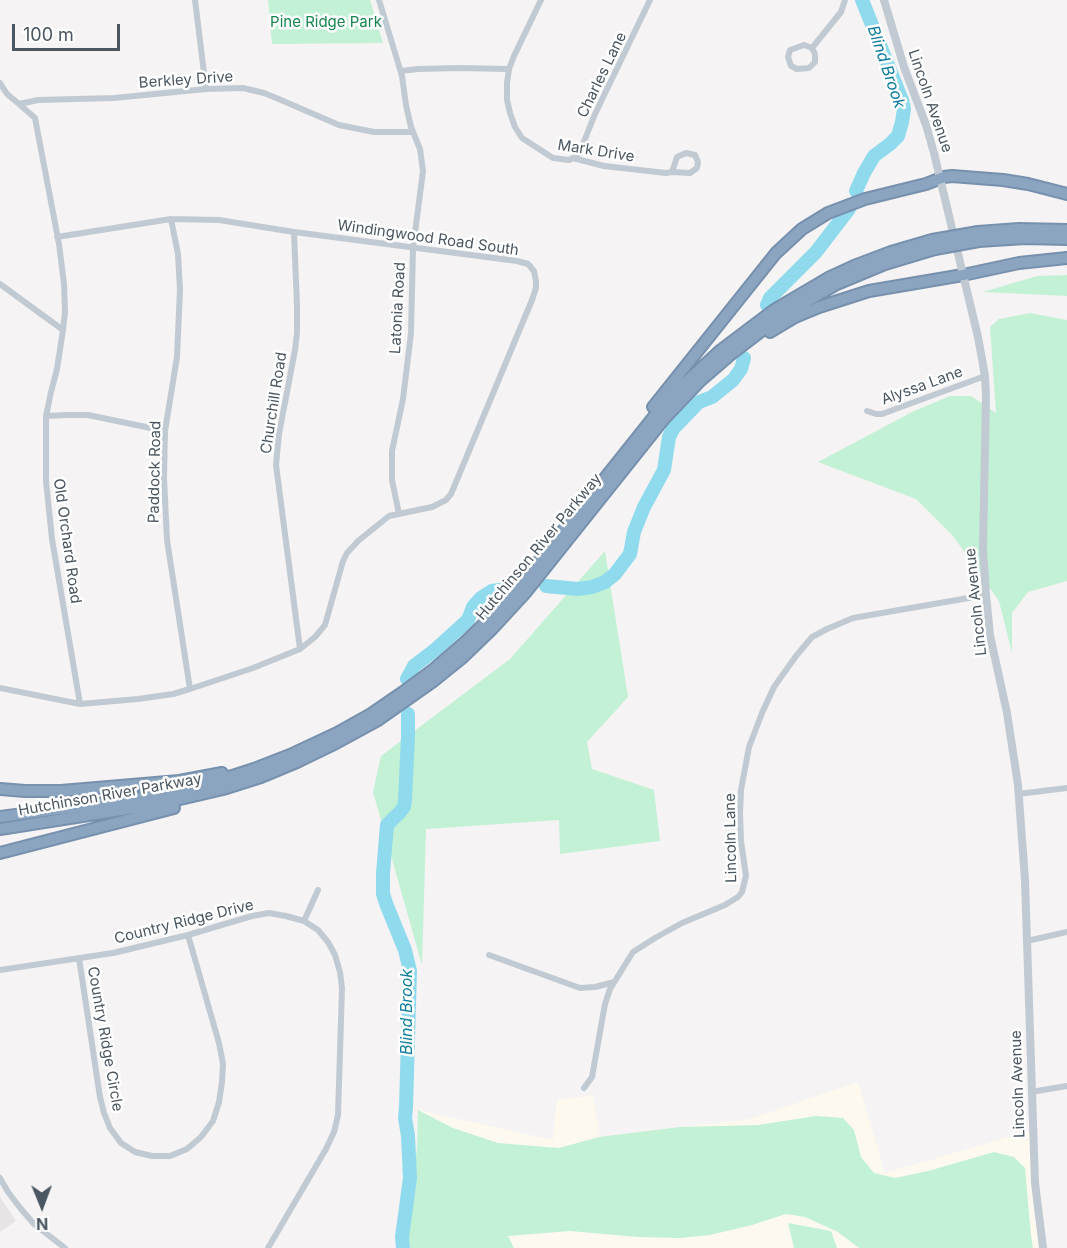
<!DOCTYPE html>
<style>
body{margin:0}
#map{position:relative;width:1067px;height:1248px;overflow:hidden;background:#f5f3f3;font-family:Inter,sans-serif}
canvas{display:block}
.north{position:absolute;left:12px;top:1176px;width:60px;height:60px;-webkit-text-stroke:4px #fff;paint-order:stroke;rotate:179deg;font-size:16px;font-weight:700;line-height:24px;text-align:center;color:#4a5661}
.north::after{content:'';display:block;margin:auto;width:21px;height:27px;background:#4a5661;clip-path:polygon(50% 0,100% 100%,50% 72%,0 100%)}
.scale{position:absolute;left:12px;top:24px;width:108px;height:27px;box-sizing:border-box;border:3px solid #4a5661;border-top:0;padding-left:8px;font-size:18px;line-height:21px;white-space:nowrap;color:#4a5661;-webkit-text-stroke:4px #fff;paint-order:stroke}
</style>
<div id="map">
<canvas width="1067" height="1248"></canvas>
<div class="north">N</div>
<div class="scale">100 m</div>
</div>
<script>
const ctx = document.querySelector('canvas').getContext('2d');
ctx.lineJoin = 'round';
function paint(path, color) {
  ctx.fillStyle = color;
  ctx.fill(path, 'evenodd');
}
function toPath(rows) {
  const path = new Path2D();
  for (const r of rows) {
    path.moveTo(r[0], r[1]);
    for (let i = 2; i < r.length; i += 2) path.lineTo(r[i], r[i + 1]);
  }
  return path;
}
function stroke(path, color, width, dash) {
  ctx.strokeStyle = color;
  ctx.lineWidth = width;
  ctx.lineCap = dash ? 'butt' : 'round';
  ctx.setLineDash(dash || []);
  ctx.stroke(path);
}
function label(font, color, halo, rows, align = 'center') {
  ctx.font = font + ' Inter,sans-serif';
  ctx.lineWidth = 5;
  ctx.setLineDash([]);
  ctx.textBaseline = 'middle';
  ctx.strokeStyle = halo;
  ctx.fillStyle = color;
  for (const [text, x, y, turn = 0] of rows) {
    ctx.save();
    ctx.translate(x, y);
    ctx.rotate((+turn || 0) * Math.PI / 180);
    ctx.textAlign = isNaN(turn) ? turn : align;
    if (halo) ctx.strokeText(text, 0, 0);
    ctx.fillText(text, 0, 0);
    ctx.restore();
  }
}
paint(toPath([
 [858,1082,885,1173,1030,1131,1034,1211,1040,1248,440,1248,418,1110,553,1140,557,1100,593,1095,600,1137,750,1119]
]), '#fdf9ef');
paint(toPath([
 [0,1197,16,1221,0,1232]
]), '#e6e4e5');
paint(toPath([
 [268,0,370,0,383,43,272,44],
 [1067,275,1067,296,983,292,1037,276],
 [1030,313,1067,320,1067,581,1028,592,1012,613,1012,653,999,601,953,536,916,499,818,462,912,412,950,396,971,396,996,413,990,327,999,319],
 [605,551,628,697,587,742,592,769,654,790,660,841,560,854,559,820,426,829,422,965,373,792,381,756,510,659],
 [418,1110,453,1128,498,1143,559,1148,599,1137,680,1127,758,1125,816,1116,843,1118,854,1130,861,1157,874,1173,895,1178,928,1171,994,1152,1014,1157,1025,1168,1031,1235,1033,1248,859,1248,838,1232,805,1217,786,1214,752,1225,710,1235,680,1238,637,1237,570,1231,508,1236,514,1248,409,1248,407,1235,411,1209,417,1147],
 [788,1223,831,1231,837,1248,794,1248]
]), '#c3f1d5');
stroke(toPath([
 [856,191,864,173,874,156,890,144,898,136,902,122,904,109,902,100,862,0],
 [767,305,770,298,816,252,849,209],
 [546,586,578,589,592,587,605,582,615,574,630,554,634,532,644,507,664,470,669,437,673,429,699,402,712,397,733,380,741,369,744,358],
 [407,679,414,666,436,649,468,620,473,607,481,598,492,591,507,589],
 [403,1248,402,1237,410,1178,408,1136,405,1118,406,1107,410,971,405,950,387,906,383,894,383,873,387,825,400,812,404,807,405,800,408,737,408,714]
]), '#90daee', 14);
const motorway = toPath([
 [978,232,1019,229,1067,230],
 [979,241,1025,238,1067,239],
 [770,332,795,317,819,307,869,291,963,275,1019,263,1067,258],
 [653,407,776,253,802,229,828,213,865,199,926,184,944,177,952,176,1003,180,1028,184,1067,194],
 [0,789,25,791,61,791,179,781,222,773],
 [0,817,141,798,179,791,217,781,254,769,290,755,337,733,371,714,403,692,434,669,464,643,492,616,526,577,656,414,683,385,721,350,774,310,830,277,854,266,891,252,932,240],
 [0,829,159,804,223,789,261,777,297,762,332,745,378,720,432,682,463,657,491,630,526,592,664,419,700,381,730,355,781,316,837,284,885,264,935,249],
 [0,853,174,808]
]);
stroke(motorway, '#7690ad', 14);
stroke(toPath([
 [195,0,206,89],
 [379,0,402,76,406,105,411,127,420,149,423,171,413,248,411,333,403,399,392,451,392,480,399,514],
 [541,0,514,56,509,69,507,83,507,100,510,113,515,127,522,138,553,158,569,160,573,158,604,166,666,173,672,172,677,157,686,153,695,155,698,162,697,168,690,173,672,172],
 [804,45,812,48,815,54,815,62,809,68,797,69,791,66,788,57,790,50,804,45],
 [812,48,841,12,845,0],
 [401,71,418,69,458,68,509,69],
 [0,83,7,94,19,104,38,100,114,98,206,89,243,88,264,93,281,100,339,125,374,132,413,132],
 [19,104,35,118,59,244,64,284,65,312,63,330,57,369,51,392,46,416,46,481,52,539,80,704],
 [573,158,577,156,581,149,595,114,650,0],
 [171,219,178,254,180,290,177,357,165,431,164,478,167,540,190,689],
 [294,232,297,306,297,333,295,350,279,434,276,465,300,649],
 [0,284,63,330],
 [867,411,876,414,882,414,985,376],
 [46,416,67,415,88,415,165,431],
 [0,688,80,704,138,699,173,694,190,689,253,668,300,649,315,637,325,625,343,561,347,553,358,541,389,516,432,507,446,500,451,494,532,300,536,288,536,281,534,271,528,264,517,261,294,232,219,220,171,219,57,237],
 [1018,794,1067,788],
 [304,921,318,890],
 [1027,941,1067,932],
 [489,955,580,988,595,987,614,982],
 [79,958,100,1097,104,1113,110,1128,121,1143,135,1152,152,1156,170,1156,187,1149,201,1137,213,1121,219,1102,222,1082,223,1064,219,1043,188,935],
 [0,970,113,953,188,935,252,916,269,913,286,916,304,921,318,930,328,942,335,955,340,972,342,988,338,1115,334,1132,326,1149,268,1248],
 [584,1088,592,1077,605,1004,610,989,633,952,655,938,682,923,725,905,738,897,742,892,746,876,741,841,740,813,741,790,749,747,762,713,774,687,796,656,812,637,827,629,853,618,986,595],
 [1031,1092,1067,1086],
 [0,1178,8,1192,21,1209,34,1224,65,1248]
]), '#c1cad2', 6);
stroke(toPath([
 [884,0,904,67,926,125,934,153,978,337,985,376,986,397,983,548,986,595,990,635,1007,713,1018,785,1025,880,1035,1183,1043,1248]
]), '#c1cad2', 8);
stroke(motorway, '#8ba5c1', 10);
const motorwayBridge = toPath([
 [932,240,978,232],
 [935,249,979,241]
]);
stroke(motorwayBridge, '#7690ad', 14, []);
stroke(motorwayBridge, '#8ba5c1', 10);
label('15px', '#17864f', '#fff', [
 ["Pine Ridge Park",326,22]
]);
label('15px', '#4a5661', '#fff', [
 ["Charles Lane",602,75,-64],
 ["Berkley Drive",186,80,-4],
 ["Lincoln Avenue",930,101,71],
 ["Mark Drive",596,151,9],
 ["Windingwood Road South",428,238,8],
 ["Latonia Road",398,308,-87],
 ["Alyssa Lane",922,386,-20],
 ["Churchill Road",274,403,-81],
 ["Paddock Road",155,472,-89],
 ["Old Orchard Road",67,541,82],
 ["Hutchinson River Parkway",539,547,-50],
 ["Lincoln Avenue",976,602,-96],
 ["Hutchinson River Parkway",110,795,-10],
 ["Lincoln Lane",731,838,-91],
 ["Country Ridge Drive",184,922,-14],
 ["Country Ridge Circle",105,1039,80],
 ["Lincoln Avenue",1018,1084,-92]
]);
label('italic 16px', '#0c7c9b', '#fff', [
 ["Blind Brook",886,67,71],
 ["Blind Brook",407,1012,-90]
]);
</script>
